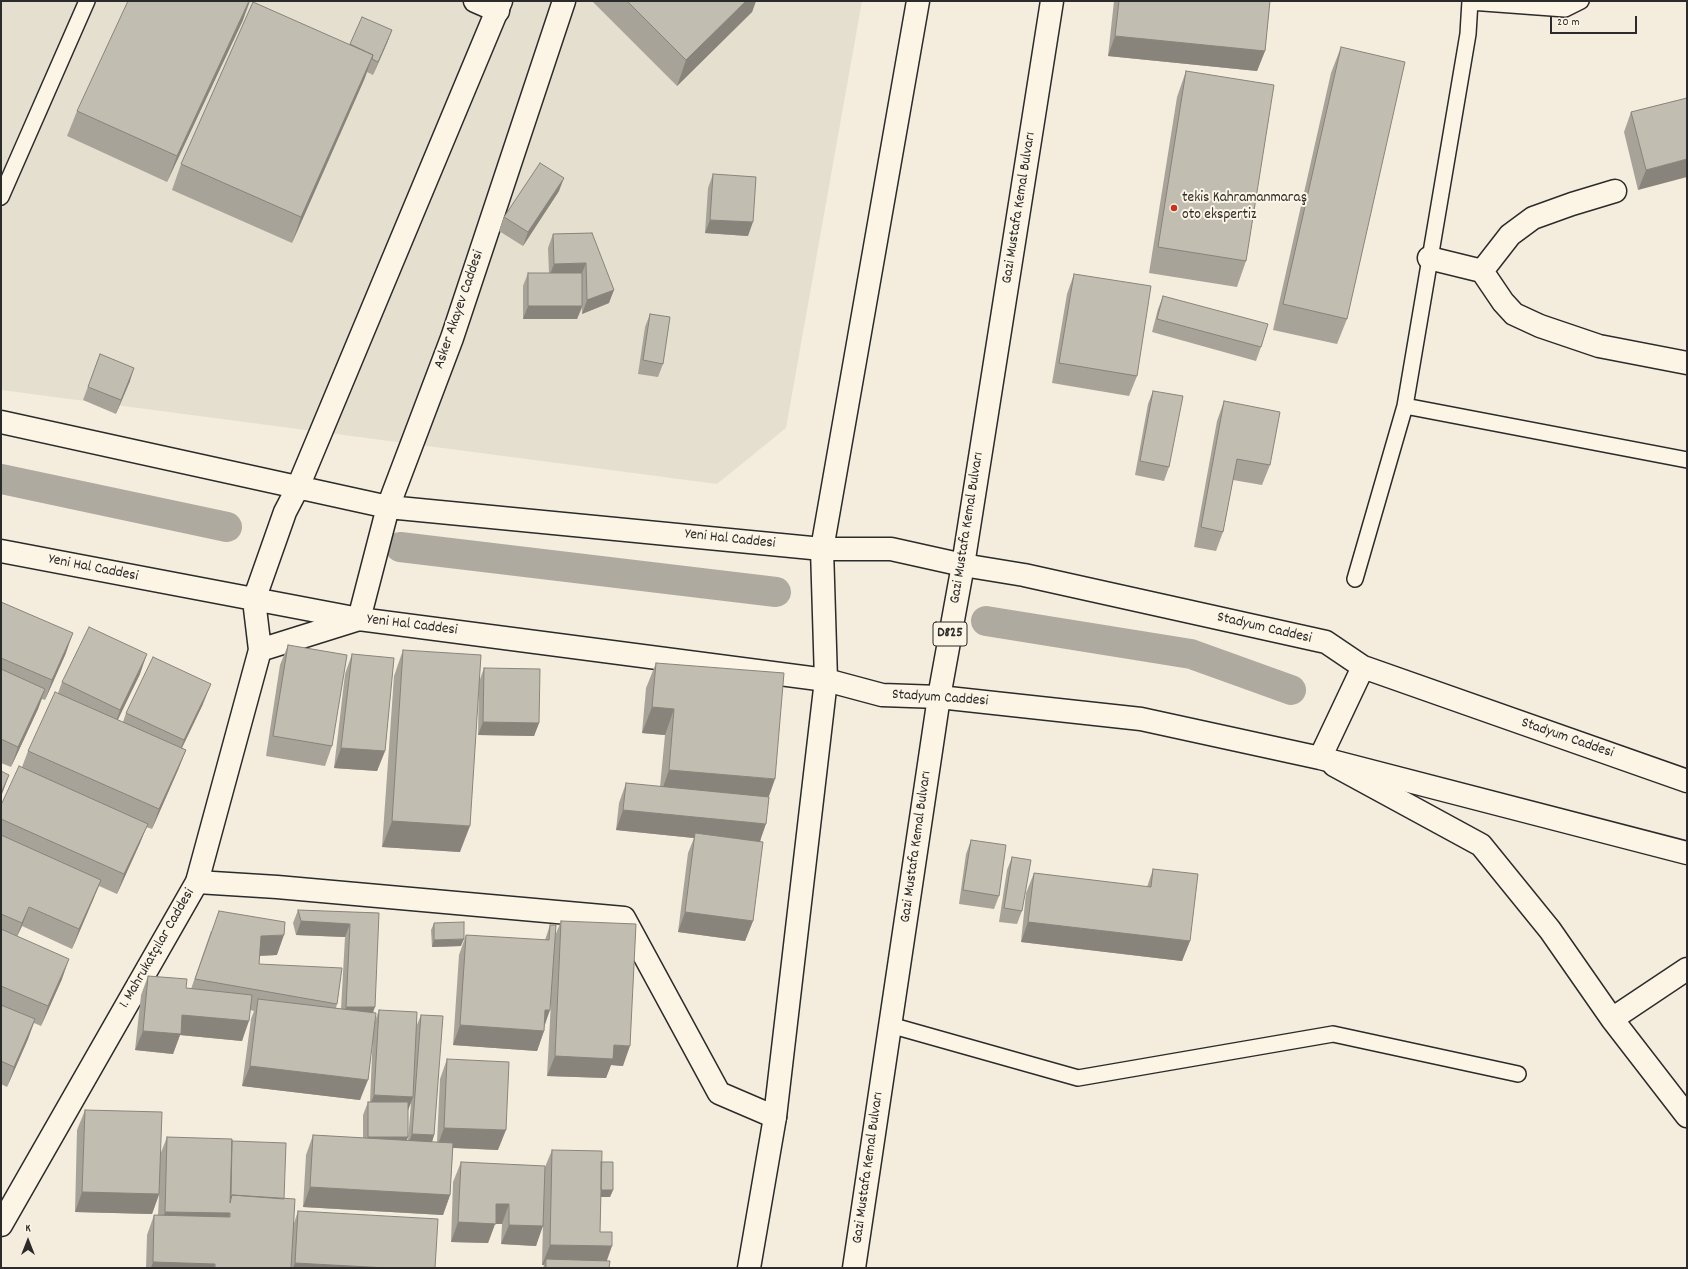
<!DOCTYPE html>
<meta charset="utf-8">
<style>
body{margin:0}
#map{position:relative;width:1688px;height:1269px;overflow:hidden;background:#f4edde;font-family:Dekko,sans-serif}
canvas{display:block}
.frame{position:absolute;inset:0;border:2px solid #2b2b2b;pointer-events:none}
.north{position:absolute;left:8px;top:1221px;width:40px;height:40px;-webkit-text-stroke:3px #fcf5e5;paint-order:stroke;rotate:0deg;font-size:11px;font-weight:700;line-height:16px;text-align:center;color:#2b2b2b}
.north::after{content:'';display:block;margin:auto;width:14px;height:18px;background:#2b2b2b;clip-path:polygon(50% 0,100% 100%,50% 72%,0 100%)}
.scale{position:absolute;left:1550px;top:16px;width:87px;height:18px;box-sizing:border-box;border:2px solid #2b2b2b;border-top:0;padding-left:5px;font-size:12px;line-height:14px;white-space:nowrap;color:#2b2b2b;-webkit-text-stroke:3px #fcf5e5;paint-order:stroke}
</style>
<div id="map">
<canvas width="1688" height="1269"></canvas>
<div class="frame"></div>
<div class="north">K</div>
<div class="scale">20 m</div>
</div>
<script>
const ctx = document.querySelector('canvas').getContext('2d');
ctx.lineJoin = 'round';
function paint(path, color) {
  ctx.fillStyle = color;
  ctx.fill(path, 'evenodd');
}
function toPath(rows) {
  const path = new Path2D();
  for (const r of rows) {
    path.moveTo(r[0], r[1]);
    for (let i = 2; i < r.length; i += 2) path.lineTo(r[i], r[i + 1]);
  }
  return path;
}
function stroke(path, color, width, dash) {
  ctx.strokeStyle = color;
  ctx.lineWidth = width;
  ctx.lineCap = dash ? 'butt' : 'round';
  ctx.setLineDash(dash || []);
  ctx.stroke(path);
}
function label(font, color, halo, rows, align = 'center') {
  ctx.font = font + ' Dekko,sans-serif';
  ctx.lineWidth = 4;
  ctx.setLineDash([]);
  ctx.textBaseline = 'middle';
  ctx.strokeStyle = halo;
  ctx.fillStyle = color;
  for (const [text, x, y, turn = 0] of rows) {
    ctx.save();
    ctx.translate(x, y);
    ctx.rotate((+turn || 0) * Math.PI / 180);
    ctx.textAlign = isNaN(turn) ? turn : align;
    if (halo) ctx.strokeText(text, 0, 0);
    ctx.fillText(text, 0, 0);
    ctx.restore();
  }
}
paint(toPath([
 [1,1,862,1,786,428,717,484,1,390]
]), '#e5dfd0');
stroke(toPath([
 [1,479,227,527],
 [400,547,776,592],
 [986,621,1191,654,1291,690]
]), '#afaaa0', 30);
const lane = toPath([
 [1470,2,1565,9,1581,1],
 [1,197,87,1],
 [1405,406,1687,460],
 [1355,579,1405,406,1468,34,1470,1],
 [890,1025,1078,1078,1333,1034,1518,1074]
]);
const street = toPath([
 [475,1,498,11],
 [1429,258,1482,271,1503,302,1514,314,1540,326,1599,346,1687,363],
 [1482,271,1510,235,1533,218,1572,204,1615,191],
 [1334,765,1481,845,1550,930,1612,1019,1687,1116],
 [197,882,277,887,624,918,719,1093,775,1117],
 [1612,1019,1687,969]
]);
const secondary = toPath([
 [1,422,388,507,822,549,891,549,963,565,1024,575,1326,642,1363,667,1687,781],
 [1,551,359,619,826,680,882,695,939,697,1141,719,1320,758,1687,853],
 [260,650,359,619,388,507,452,338,564,1],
 [1320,758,1363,667],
 [1,1225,197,882,260,650,254,600,285,512,298,487,501,1]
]);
const highway = toPath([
 [749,1268,775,1117,826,680,822,549,918,1],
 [854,1268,939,697,963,565,1052,1]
]);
stroke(lane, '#2b2b2b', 18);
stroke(street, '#2b2b2b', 25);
stroke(secondary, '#2b2b2b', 25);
stroke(highway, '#2b2b2b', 25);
stroke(lane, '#fcf5e5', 15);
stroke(street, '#fcf5e5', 22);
stroke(secondary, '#fcf5e5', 22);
stroke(highway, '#fcf5e5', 22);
paint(toPath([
 [592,1,756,1,752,12,677,86],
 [1114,1,1270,1,1265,51,1257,71,1108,56],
 [243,20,167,182,67,136,77,111],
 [392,30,387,43,373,75,367,72,364,80,292,243,172,190,181,164,350,44],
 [1341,47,1347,319,1337,344,1273,330,1331,73],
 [1186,71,1246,261,1237,287,1149,273,1177,97],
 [1687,98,1638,190,1624,132,1631,112],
 [713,174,748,236,705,233,708,188],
 [559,191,523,246,499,231,504,217],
 [592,233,609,303,582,314,582,308,577,319,523,319,523,286,528,273,549,273,548,248,553,234],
 [1074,274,1137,376,1129,396,1052,383,1067,294],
 [1163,296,1261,347,1256,361,1152,332,1158,309],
 [650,314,663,364,658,377,638,374,645,327],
 [100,354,130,381,116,414,83,400],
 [1153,391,1169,467,1164,481,1135,475,1148,404],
 [1224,401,1270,465,1262,485,1233,480,1223,532,1216,551,1194,547,1217,421],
 [1,602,66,653,45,700,42,699,38,709,11,767,1,763],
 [288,645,332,746,325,766,266,756,280,665],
 [403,650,460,852,382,847,394,676],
 [352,654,385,751,377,771,334,768,345,674],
 [656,663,769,797,760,842,753,921,745,941,678,932,688,853,694,838,616,830,619,803,626,783,660,787,665,735,642,733,646,688],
 [484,668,539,723,534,736,478,735,479,682],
 [140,674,117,720,123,722,126,713,203,704,182,748,186,750,178,770,152,829,146,827,140,843,117,894,99,886,72,949,22,926,17,936,62,979,41,1026,34,1023,28,1039,7,1087,1,1084,1,805,22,767,28,751,58,693,62,682],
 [971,840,999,896,994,909,959,904,966,854],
 [1012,857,1022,911,1017,924,999,922,1007,870],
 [1153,869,1190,941,1182,961,1021,942,1026,893,1034,873,1147,887],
 [298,910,379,913,373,1012,375,1021,379,1010,416,1027,421,1015,434,1135,432,1142,437,1142,440,1079,447,1059,498,1150,453,1148,450,1195,443,1215,303,1207,306,1155,313,1135,363,1138,363,1115,368,1102,370,1102,373,1032,360,1100,242,1086,251,1019,254,1011,250,1010,242,1041,180,1035,173,1054,135,1050,141,995,148,976,186,988,191,989,211,931,277,955,260,956,259,964,337,1004,336,1008,341,1009,345,937,296,935,293,923],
 [411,1103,408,1140,407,1140,408,1137,408,1110],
 [561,921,623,1066,611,1065,606,1078,547,1076,551,1002,544,1028,544,1031,537,1051,453,1045,459,955,466,935,545,940,550,925,555,936],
 [434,923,461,946,432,947,431,930],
 [85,1110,160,1155,167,1137,232,1142,284,1199,294,1223,298,1211,435,1268,146,1268,147,1235,154,1215,158,1215,159,1195,152,1214,75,1212,77,1130],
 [552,1150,601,1162,613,1190,610,1197,601,1197,600,1232,607,1261,609,1268,543,1268,544,1265,542,1265,543,1221,536,1246,501,1244,502,1224,495,1224,488,1243,451,1242,453,1182,461,1162,545,1167]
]), '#a7a398');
paint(toPath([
 [249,1,250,1,243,20,167,182,177,156],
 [746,1,756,1,752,12,677,86,686,60],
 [392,30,387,43,373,75,378,62],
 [1115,36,1265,51,1257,71,1108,56],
 [373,55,364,80,292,243,301,217],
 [1687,159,1687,177,1638,190,1646,170],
 [564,178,559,191,523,246,528,232],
 [710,220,753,222,748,236,705,233],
 [586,263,581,276,549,277,554,264],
 [614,290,609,303,582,314,587,300],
 [528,306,582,306,577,319,523,319],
 [134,368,130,381,116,414,121,400],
 [73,633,66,653,45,700,52,680],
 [147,654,140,674,113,730,120,710],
 [211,684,203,704,176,760,184,740],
 [45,689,38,709,11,767,18,747],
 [652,707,674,709,665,735,642,733],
 [483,722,539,723,534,736,478,735],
 [341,748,385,751,377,771,334,768],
 [186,750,178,770,152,829,159,809],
 [669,770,775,779,766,805,660,796],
 [9,775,1,797,1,793],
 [623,810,766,824,759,844,695,833,694,838,616,830],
 [392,821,470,826,460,852,382,847],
 [148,824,140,843,117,894,124,874],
 [101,880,93,900,72,949,79,929],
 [29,907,22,926,14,943,22,923],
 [685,912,753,921,745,941,678,932],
 [301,921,350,924,345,937,296,935],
 [1028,922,1190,941,1182,961,1021,942],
 [284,935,277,955,254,956,261,936],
 [464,939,461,946,432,947,434,940],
 [69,959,62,979,41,1026,48,1006],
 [346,1007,375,1007,370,1021,341,1020],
 [545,1010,550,1010,543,1030],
 [182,1015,249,1021,242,1041,180,1035,173,1054,135,1050,143,1031],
 [35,1019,28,1039,7,1087,14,1067],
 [460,1025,544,1031,537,1051,453,1045],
 [614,1045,630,1046,623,1066,611,1065,606,1078,547,1076,555,1056],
 [250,1066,368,1080,360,1100,242,1086],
 [374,1095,413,1097,408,1110,369,1108],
 [444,1128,506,1130,498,1150,437,1147],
 [412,1134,434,1135,430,1149,407,1147],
 [368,1137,408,1137,403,1150,363,1150],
 [310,1187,450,1195,443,1215,303,1207],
 [599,1190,613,1190,610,1197,596,1197],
 [82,1192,159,1194,152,1214,75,1212],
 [496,1204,509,1204,502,1224,495,1224,488,1243,451,1242,458,1222],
 [165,1212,230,1213,223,1233,158,1231],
 [509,1225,543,1226,536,1246,501,1244],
 [550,1245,612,1246,605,1266,546,1259,544,1265,542,1265],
 [153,1262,215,1264,214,1268,151,1268],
 [295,1263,387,1268,293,1268]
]), '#88847c');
const building = toPath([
 [128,1,249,1,177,156,77,111,128,1],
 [627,1,746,1,686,60,627,1],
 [1119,1,1270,1,1265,51,1115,36,1119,1],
 [253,2,373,55,301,217,181,164,253,2],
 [362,17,392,30,378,62,372,59,373,55,350,44,362,17],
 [1341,47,1405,62,1347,319,1283,304,1341,47],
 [1186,71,1274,85,1246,261,1158,247,1186,71],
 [1687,98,1687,159,1646,170,1631,112,1687,98],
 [540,163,564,178,528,232,504,217,540,163],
 [713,174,756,177,753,222,710,220,713,174],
 [592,233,614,290,587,300,586,263,554,264,553,234,592,233],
 [528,273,582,273,582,306,528,306,528,273],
 [1074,274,1151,286,1137,376,1059,363,1074,274],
 [1163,296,1268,324,1261,347,1157,319,1163,296],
 [650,314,670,317,663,364,643,360,650,314],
 [100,354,134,368,121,400,88,387,100,354],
 [1153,391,1183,396,1169,467,1140,461,1153,391],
 [1224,401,1280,412,1270,465,1237,459,1223,532,1201,527,1224,401],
 [1,602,73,633,52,680,1,658,1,602],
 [89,627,147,654,120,710,62,682,89,627],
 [288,645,347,655,332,746,273,736,288,645],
 [403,650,481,655,470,826,392,821,403,650],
 [352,654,394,658,385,751,341,748,352,654],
 [153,657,211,684,184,740,126,713,153,657],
 [656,663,784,673,775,779,669,770,674,709,652,707,656,663],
 [484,668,540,669,539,723,483,722,484,668],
 [1,669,45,689,18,747,1,739,1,669],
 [55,692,186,750,159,809,28,751,55,692],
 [19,766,148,824,124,874,1,819,1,805,19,766],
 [1,771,9,775,1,793,1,771],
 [626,783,769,797,766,824,623,810,626,783],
 [695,833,763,842,753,921,685,912,695,833],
 [1,835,101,880,79,929,29,907,22,923,1,914,1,835],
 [971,840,1006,845,999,896,963,890,971,840],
 [1012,857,1031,860,1022,911,1004,908,1012,857],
 [1153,869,1198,874,1190,941,1028,922,1034,873,1151,887,1153,869],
 [298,910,379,913,375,1007,346,1007,350,924,301,921,298,910],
 [219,911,285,922,284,935,261,936,259,964,342,968,337,1004,195,979,219,911],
 [561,921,636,924,630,1046,614,1045,613,1059,555,1056,561,921],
 [464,922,464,939,434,940,434,923,464,922],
 [550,925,556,925,550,1010,545,1010,544,1031,460,1025,466,935,549,940,550,925],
 [1,929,69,959,48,1006,1,986,1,929],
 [148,976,187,979,186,988,252,995,249,1021,182,1015,181,1034,143,1031,148,976],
 [258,999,376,1013,368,1080,250,1066,258,999],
 [1,1005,35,1019,14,1067,1,1061,1,1005],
 [379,1010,417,1012,413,1097,374,1095,379,1010],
 [421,1015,443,1016,434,1135,412,1134,421,1015],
 [447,1059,509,1062,506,1130,444,1128,447,1059],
 [368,1102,408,1102,408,1137,368,1137,368,1102],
 [85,1110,162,1112,159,1194,82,1192,85,1110],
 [313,1135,453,1143,450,1195,310,1187,313,1135],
 [167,1137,232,1139,230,1203,232,1195,295,1199,291,1268,215,1268,215,1264,153,1262,154,1215,230,1217,230,1213,165,1212,167,1137],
 [232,1141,286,1143,284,1199,232,1195,231,1198,232,1141],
 [552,1150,602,1151,600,1232,612,1232,612,1246,550,1245,552,1150],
 [461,1162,545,1166,543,1226,509,1225,509,1204,496,1204,496,1224,458,1222,461,1162],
 [601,1162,613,1162,613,1190,601,1190,601,1162],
 [298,1211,438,1219,435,1268,387,1268,295,1263,298,1211],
 [546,1259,610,1261,609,1268,546,1268,546,1259]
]);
paint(building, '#c2bdb1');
stroke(building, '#88847c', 1);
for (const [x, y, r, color] of [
 [1174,208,4,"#c8321e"]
]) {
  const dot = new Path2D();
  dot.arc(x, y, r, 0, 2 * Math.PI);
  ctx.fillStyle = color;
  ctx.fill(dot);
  stroke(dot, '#fcf5e5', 1.5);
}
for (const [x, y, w] of [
 [950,634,34]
]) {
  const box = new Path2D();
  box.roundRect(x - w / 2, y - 12, w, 24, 3);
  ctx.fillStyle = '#fcf5e5';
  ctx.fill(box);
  stroke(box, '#2b2b2b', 1);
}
label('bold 14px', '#2b2b2b', null, [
 ["D825",950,634]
]);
label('15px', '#2b2b2b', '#fcf5e5', [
 ["tekis Kahramanmaraş",1182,199],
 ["oto ekspertiz",1182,216]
], 'left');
label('15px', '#2b2b2b', '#fcf5e5', [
 ["Gazi Mustafa Kemal Bulvarı",1020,208,-81],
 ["Asker Akayev Caddesi",460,310,-71],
 ["Gazi Mustafa Kemal Bulvarı",968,528,-81],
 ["Yeni Hal Caddesi",730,540,6],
 ["Yeni Hal Caddesi",93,569,11],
 ["Yeni Hal Caddesi",412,626,7],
 ["Stadyum Caddesi",1264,629,13],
 ["Stadyum Caddesi",940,699,4],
 ["Stadyum Caddesi",1567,739,19],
 ["Gazi Mustafa Kemal Bulvarı",917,847,-82],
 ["1. Mahrukatçılar Caddesi",158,949,-60],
 ["Gazi Mustafa Kemal Bulvarı",869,1168,-82]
]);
</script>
